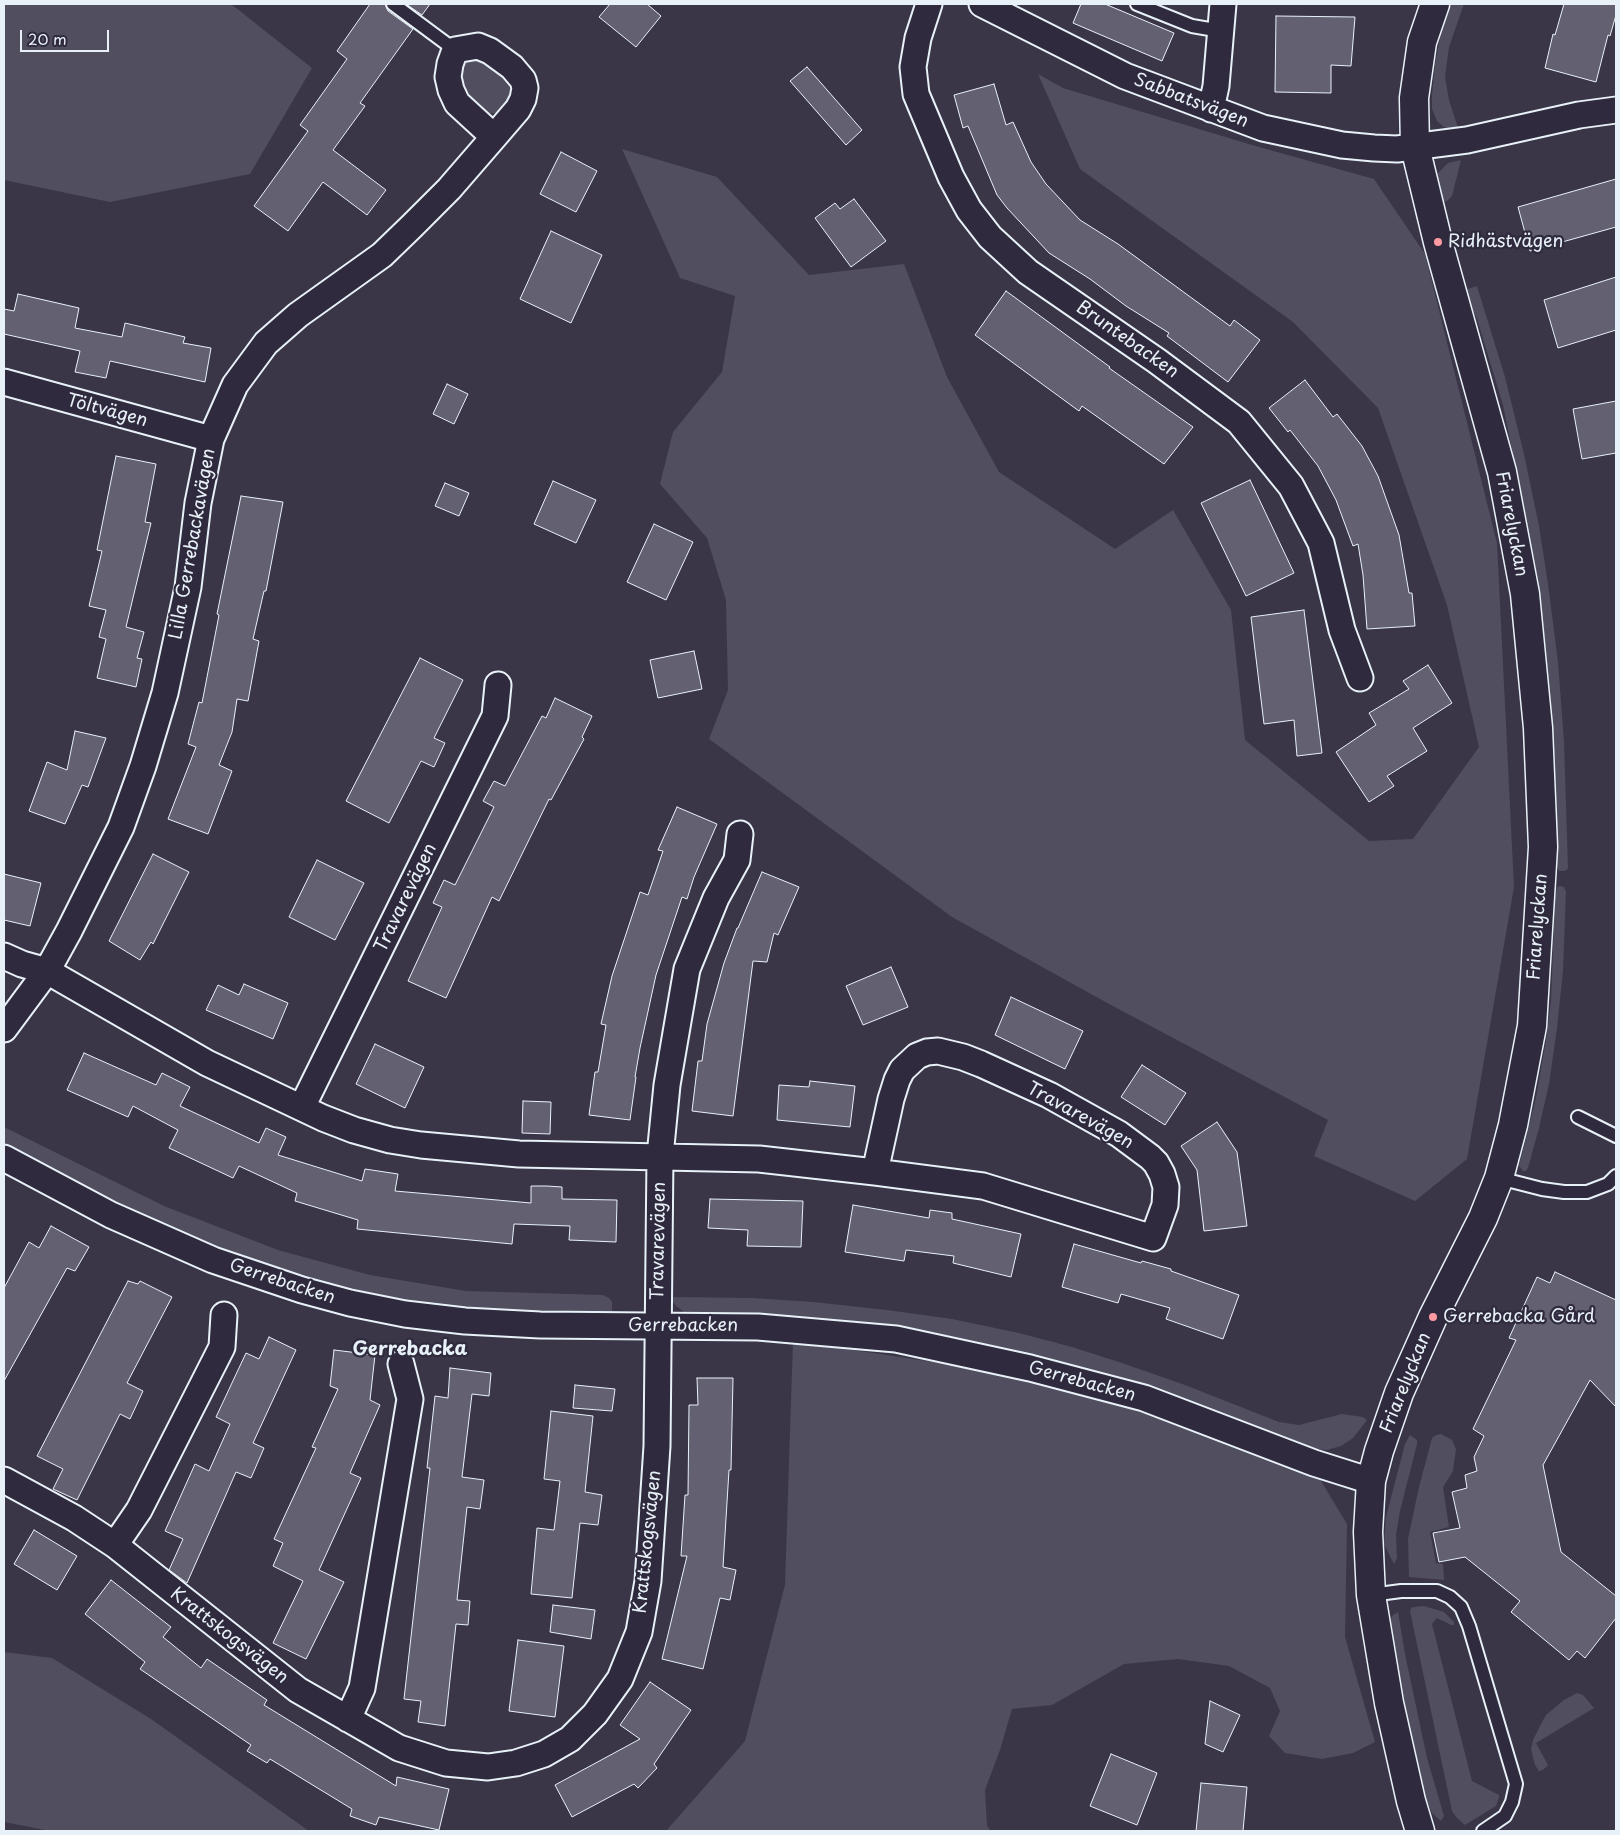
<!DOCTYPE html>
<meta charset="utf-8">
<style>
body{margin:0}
#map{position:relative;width:1620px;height:1835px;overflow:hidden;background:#3a3648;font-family:"Playpen Sans",sans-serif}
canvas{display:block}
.frame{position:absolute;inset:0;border:5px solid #e8f1f8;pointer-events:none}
.scale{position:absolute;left:20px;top:30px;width:89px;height:22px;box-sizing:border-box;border:2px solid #e8f1f8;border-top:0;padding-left:6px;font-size:15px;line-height:18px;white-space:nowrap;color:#e8f1f8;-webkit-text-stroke:4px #2f2a3d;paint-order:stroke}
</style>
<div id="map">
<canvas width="1620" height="1835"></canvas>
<div class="frame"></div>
<div class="scale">20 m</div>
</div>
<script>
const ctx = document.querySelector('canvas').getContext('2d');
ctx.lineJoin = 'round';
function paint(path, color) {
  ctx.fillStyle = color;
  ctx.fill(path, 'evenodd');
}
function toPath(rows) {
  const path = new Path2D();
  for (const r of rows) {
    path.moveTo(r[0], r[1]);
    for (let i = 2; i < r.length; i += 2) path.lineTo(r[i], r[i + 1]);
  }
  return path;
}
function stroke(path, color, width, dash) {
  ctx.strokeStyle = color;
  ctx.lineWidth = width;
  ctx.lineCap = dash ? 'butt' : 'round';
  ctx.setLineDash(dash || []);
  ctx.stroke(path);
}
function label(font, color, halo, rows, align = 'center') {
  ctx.font = font + ' "Playpen Sans",sans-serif';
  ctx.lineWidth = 4.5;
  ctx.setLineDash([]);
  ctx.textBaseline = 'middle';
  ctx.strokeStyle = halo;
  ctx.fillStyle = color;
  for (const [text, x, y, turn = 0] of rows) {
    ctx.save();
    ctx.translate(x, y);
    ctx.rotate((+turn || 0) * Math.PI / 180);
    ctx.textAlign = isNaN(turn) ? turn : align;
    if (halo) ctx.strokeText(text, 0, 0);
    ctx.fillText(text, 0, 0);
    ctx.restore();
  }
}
paint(toPath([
 [4,4,231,4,312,68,250,174,110,202,4,180],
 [1450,4,1464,4,1449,47,1445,77,1449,100,1458,128,1457,132,1444,127,1437,121,1432,109,1432,94,1435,64,1442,28],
 [469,55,485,60,507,79,511,92,509,102,504,109,496,113,489,113,479,109,468,98,460,86,463,60],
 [1038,74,1063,88,1252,145,1374,179,1425,254,1497,543,1514,887,1467,1159,1415,1201,1314,1156,1328,1120,1109,1004,952,917,709,739,728,690,726,600,707,538,660,484,673,432,722,372,735,296,680,278,622,149,717,177,809,275,904,264,947,377,999,472,1115,549,1173,510,1231,610,1245,740,1369,841,1413,839,1479,747,1447,605,1378,408,1293,322,1080,169],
 [1461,160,1452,196,1447,201,1438,203,1433,185,1438,173,1448,163],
 [1477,286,1505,377,1524,454,1539,526,1548,584,1558,662,1564,742,1568,867,1567,870,1563,871,1559,871,1557,866,1554,749,1546,653,1538,579,1503,405,1477,319,1474,312,1469,309,1461,291],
 [1560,886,1564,887,1566,892,1563,971,1557,1028,1549,1084,1539,1128,1528,1168,1526,1171,1523,1171,1519,1166,1536,1098,1546,1040,1551,1001,1555,898,1557,887],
 [4,1127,164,1206,278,1250,370,1275,466,1291,603,1295,609,1298,612,1302,612,1315,523,1313,455,1307,388,1298,325,1284,264,1266,215,1248,176,1232,52,1172,4,1143],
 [673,1297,753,1298,813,1302,887,1310,952,1319,1019,1333,1072,1347,1122,1363,1185,1385,1279,1422,1299,1425,1342,1414,1363,1417,1367,1420,1353,1438,1341,1446,1327,1450,1309,1449,1136,1385,1009,1349,946,1336,815,1319,688,1315,675,1305,672,1300],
 [793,1341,987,1370,1128,1408,1216,1437,1318,1476,1347,1524,1345,1637,1375,1742,1353,1753,1322,1759,1285,1753,1269,1736,1280,1711,1270,1688,1229,1666,1178,1659,1124,1664,1052,1705,1012,1709,1000,1750,985,1790,987,1826,991,1831,666,1831,745,1741,785,1585],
 [1441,1434,1452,1440,1456,1449,1453,1471,1443,1487,1449,1527,1430,1532,1436,1563,1443,1564,1444,1580,1409,1577,1408,1539,1419,1487,1432,1438,1436,1435],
 [1410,1435,1417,1440,1417,1444,1400,1511,1396,1535,1397,1558,1394,1564,1384,1544,1386,1517,1405,1444],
 [1424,1606,1444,1612,1454,1622,1454,1625,1451,1625,1437,1618,1432,1624,1472,1781,1499,1795,1499,1797,1496,1806,1465,1825,1456,1817,1452,1811,1410,1611,1411,1608,1414,1607],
 [1398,1612,1405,1654,1427,1758,1444,1816,1441,1821,1432,1813,1426,1799,1388,1629,1389,1621,1393,1615],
 [4,1652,52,1658,151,1719,309,1831,50,1831,4,1822],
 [1577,1693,1583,1695,1594,1708,1536,1743,1548,1765,1543,1770,1539,1771,1535,1765,1531,1749,1533,1740,1542,1722,1546,1715,1564,1700]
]), '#504e5f');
const building = toPath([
 [370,4,385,4,388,11,413,29,360,103,365,106,333,150,386,190,367,215,323,182,288,231,254,206,308,131,300,125,347,59,337,51,370,4],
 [406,4,430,4,422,15,406,4],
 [610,4,647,4,661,16,636,47,599,17,610,4],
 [1081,4,1105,4,1174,33,1162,61,1073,23,1081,4],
 [1564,4,1616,4,1616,15,1610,36,1608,35,1596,82,1545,68,1553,34,1555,35,1564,4],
 [1276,16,1355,17,1351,66,1331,65,1331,93,1275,92,1276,16],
 [807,67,862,130,846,145,790,81,807,67],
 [994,84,1006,125,1013,122,1031,162,1046,184,1080,220,1118,244,1230,326,1234,320,1260,340,1228,382,1167,336,1169,333,1126,306,1090,279,1049,253,1007,208,997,195,968,126,963,128,954,95,994,84],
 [561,152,597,171,576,212,540,194,561,152],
 [1616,179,1616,227,1530,251,1518,207,1616,179],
 [854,199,886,241,851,267,815,218,835,203,840,209,854,199],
 [551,231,602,255,571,323,520,299,551,231],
 [1616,277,1616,330,1558,348,1544,300,1616,277],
 [1006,291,1110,367,1109,368,1193,427,1164,464,1082,406,1079,411,975,335,1006,291],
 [18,294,79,308,75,328,122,337,125,323,185,337,183,343,211,348,205,382,110,361,106,378,75,372,80,351,4,334,4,309,14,311,18,294],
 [1305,380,1333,417,1337,414,1362,446,1378,476,1399,535,1409,593,1412,593,1415,626,1367,629,1363,575,1358,544,1353,546,1336,500,1318,466,1290,430,1288,432,1269,408,1305,380],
 [447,384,468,394,454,424,433,414,447,384],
 [1616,401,1616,453,1582,459,1573,409,1616,401],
 [116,456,156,464,145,522,151,523,126,627,144,632,137,658,142,659,136,687,97,678,106,639,99,637,106,610,89,606,102,551,97,550,116,456],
 [1250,480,1294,573,1246,596,1201,503,1250,480],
 [553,481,596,500,576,543,534,524,553,481],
 [445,483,469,493,459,516,435,506,445,483],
 [241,496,283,502,266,591,264,591,253,639,259,641,248,701,237,699,232,732,219,765,232,771,208,834,168,819,196,747,188,744,199,702,202,703,219,615,217,614,241,496],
 [654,524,693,542,666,600,627,582,654,524],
 [1304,610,1322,753,1297,756,1294,720,1264,724,1251,617,1304,610],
 [694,651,702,689,658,698,650,660,694,651],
 [420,658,463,680,434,738,445,743,434,767,421,761,389,823,346,801,420,658],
 [1428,665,1452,703,1413,728,1427,751,1387,776,1394,786,1369,802,1336,752,1376,725,1369,713,1409,689,1403,681,1428,665],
 [555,698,592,716,582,737,584,739,551,800,549,799,499,901,492,897,446,998,408,981,442,907,433,903,444,880,455,885,494,807,483,801,494,781,505,786,542,716,546,718,555,698],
 [75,731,106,738,88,787,82,785,65,824,29,811,47,762,67,770,75,731],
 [677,807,717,824,694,877,687,899,682,897,656,975,640,1048,635,1077,636,1077,630,1120,589,1115,595,1072,598,1072,606,1025,601,1024,612,976,640,892,648,895,663,851,658,850,677,807],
 [153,854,189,872,153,944,151,942,140,960,109,941,153,854],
 [317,860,364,883,335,940,289,917,317,860],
 [762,872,799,887,778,935,774,933,767,962,753,961,733,1116,692,1111,698,1061,702,1061,707,1024,724,963,737,928,738,928,762,872],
 [4,874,41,883,30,926,4,920,4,874],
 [891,967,908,1007,863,1025,846,986,891,967],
 [244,984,288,1003,273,1039,206,1010,218,985,239,995,244,984],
 [1011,997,1083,1031,1065,1069,995,1035,1011,997],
 [375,1044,424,1067,405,1108,356,1084,375,1044],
 [84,1053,156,1085,162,1073,190,1087,180,1106,259,1143,266,1128,286,1137,278,1155,362,1181,365,1169,398,1174,395,1191,531,1203,531,1186,547,1186,562,1187,562,1199,617,1200,616,1242,569,1240,570,1226,514,1224,512,1244,357,1229,358,1220,295,1201,297,1193,239,1166,233,1178,169,1148,178,1130,133,1106,128,1117,67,1090,84,1053],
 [1142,1065,1186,1093,1165,1125,1121,1097,1142,1065],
 [810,1081,855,1086,850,1127,777,1120,779,1085,809,1087,810,1081],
 [523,1101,551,1102,550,1134,522,1133,523,1101],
 [1217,1122,1237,1152,1247,1226,1204,1231,1197,1170,1181,1146,1217,1122],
 [710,1199,803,1201,801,1247,747,1246,748,1230,708,1228,710,1199],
 [853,1205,929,1218,930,1210,952,1213,952,1219,1021,1234,1011,1277,953,1263,954,1256,906,1250,904,1261,845,1252,853,1205],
 [51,1226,89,1247,75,1271,67,1268,4,1381,4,1288,29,1242,39,1248,51,1226],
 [1074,1244,1141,1263,1142,1261,1171,1269,1171,1271,1239,1295,1223,1339,1166,1319,1170,1308,1121,1294,1118,1303,1062,1287,1074,1244],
 [1555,1272,1616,1300,1616,1407,1590,1380,1543,1465,1561,1552,1616,1596,1616,1618,1585,1658,1577,1651,1569,1660,1511,1612,1520,1601,1465,1557,1439,1562,1433,1533,1460,1528,1452,1492,1467,1488,1465,1475,1477,1471,1474,1457,1484,1436,1473,1429,1516,1340,1509,1338,1537,1277,1550,1283,1555,1272],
 [128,1281,138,1284,140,1281,172,1297,127,1383,143,1391,130,1419,120,1414,77,1500,53,1489,63,1469,37,1456,128,1281],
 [269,1337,296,1350,253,1443,264,1448,251,1478,236,1472,187,1583,169,1570,183,1539,165,1531,195,1464,209,1471,230,1424,216,1417,246,1353,259,1359,269,1337],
 [334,1350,375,1355,370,1400,380,1405,350,1473,361,1478,319,1570,344,1582,306,1659,273,1643,303,1581,273,1566,283,1543,274,1539,316,1448,312,1447,338,1389,330,1386,334,1350],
 [450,1368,491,1373,489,1396,472,1394,462,1477,484,1480,480,1509,467,1507,457,1600,470,1601,468,1625,456,1624,445,1726,418,1722,421,1701,404,1699,430,1468,427,1468,435,1396,448,1398,450,1368],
 [697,1378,733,1378,731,1470,729,1470,723,1567,736,1570,730,1600,720,1598,703,1669,662,1659,687,1556,681,1556,685,1495,688,1495,689,1405,698,1405,697,1378],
 [575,1385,615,1389,612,1411,573,1408,575,1385],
 [551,1411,593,1416,585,1492,602,1495,598,1525,580,1523,572,1598,531,1594,537,1528,554,1530,560,1481,544,1479,551,1411],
 [34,1530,77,1556,57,1590,14,1564,34,1530],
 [111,1580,171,1627,163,1637,201,1668,207,1659,267,1700,264,1705,396,1786,397,1777,449,1789,439,1830,379,1817,376,1825,350,1816,352,1809,270,1759,267,1763,247,1751,251,1745,140,1669,145,1662,85,1614,111,1580],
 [553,1605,595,1610,591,1639,550,1632,553,1605],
 [518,1640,564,1646,555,1717,509,1711,518,1640],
 [650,1682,691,1710,654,1764,657,1768,638,1788,634,1784,572,1817,555,1785,640,1739,620,1725,650,1682],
 [1210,1701,1240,1715,1223,1752,1205,1744,1210,1701],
 [1111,1754,1157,1773,1137,1825,1090,1806,1111,1754],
 [1201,1783,1247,1787,1243,1831,1196,1831,1201,1783]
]);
paint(building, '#636171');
stroke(building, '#e8f1f8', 1);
const lane = toPath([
 [393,4,455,50],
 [1137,4,1192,26,1221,31],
 [1578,1117,1616,1136],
 [1499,1178,1542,1189,1564,1192,1587,1192,1608,1184,1616,1176],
 [1371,1595,1401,1591,1437,1591,1450,1597,1461,1607,1469,1626,1516,1784,1512,1802,1505,1816,1483,1831]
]);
const street = toPath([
 [929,4,918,38,913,67,916,94,951,177,969,210,990,237,1028,272,1157,361,1239,422,1291,486,1321,543,1342,630,1360,678],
 [982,4,1125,76,1263,128,1342,145,1374,148,1397,149,1467,140,1579,115,1616,110],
 [1211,109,1216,86,1223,4],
 [4,382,211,439],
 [4,956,22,964,47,971,207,1063,323,1118,354,1130,390,1140,421,1145,519,1154,759,1159,875,1172,983,1186,1153,1238,1165,1205,1166,1187,1162,1174,1156,1163,1150,1157,1119,1134,1049,1095,981,1064,963,1057,938,1051,927,1052,917,1056,902,1070,897,1080,891,1099,875,1172],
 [4,1029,47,971,69,931,121,827,143,766,165,693,188,587,198,503,211,439,235,385,266,343,298,315,382,255,412,226,449,189,494,137,518,109,523,99,525,88,523,80,512,67,490,51,478,46,455,50,450,64,448,77,451,90,457,103,494,137],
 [302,1107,495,716,498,685],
 [4,1158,111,1215,213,1260,302,1290,350,1303,405,1314,465,1321,540,1325,758,1327,896,1339,1030,1368,1144,1398,1314,1463,1371,1481],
 [4,1480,74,1518,115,1545,298,1690,399,1748,446,1763,488,1767,516,1763,544,1754,570,1739,595,1714,620,1679,639,1632,648,1581,657,1446,660,1156,667,1085,687,969,716,898,737,860,740,834],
 [115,1545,139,1510,222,1347,224,1315],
 [348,1719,362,1688,410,1399,401,1364]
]);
const secondary = toPath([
 [1420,1831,1411,1801,1389,1703,1371,1595,1368,1532,1371,1481,1379,1451,1399,1393,1433,1317,1483,1218,1499,1178,1513,1125,1532,1026,1543,847,1538,728,1525,594,1502,472,1438,242,1415,147,1414,98,1422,42,1435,4]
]);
stroke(lane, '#e8f1f8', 16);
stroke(street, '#e8f1f8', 29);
stroke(secondary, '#e8f1f8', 31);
stroke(lane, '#2f2a3d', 12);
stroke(street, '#2f2a3d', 25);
stroke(secondary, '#2f2a3d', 28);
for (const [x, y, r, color] of [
 [1438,242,5,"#ff9aa2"],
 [1433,1317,5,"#ff9aa2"]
]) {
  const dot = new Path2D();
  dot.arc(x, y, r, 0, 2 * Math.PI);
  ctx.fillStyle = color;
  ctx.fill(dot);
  stroke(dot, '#2f2a3d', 2);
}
label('18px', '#e8f1f8', '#2f2a3d', [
 ["Sabbatsvägen",1191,101,21],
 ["Bruntebacken",1127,340,35],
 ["Töltvägen",107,411,15],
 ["Friarelyckan",1511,524,79],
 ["Lilla Gerrebackavägen",193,544,-80],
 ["Travarevägen",406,898,-64],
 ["Friarelyckan",1538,927,-86],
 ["Travarevägen",1080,1116,29],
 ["Travarevägen",659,1241,-89],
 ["Gerrebacken",282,1282,18],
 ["Gerrebacken",683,1326],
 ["Gerrebacken",1082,1382,15],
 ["Friarelyckan",1406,1383,-68],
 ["Krattskogsvägen",648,1542,-84],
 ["Krattskogsvägen",229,1636,38]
]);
label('18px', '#e8f1f8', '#2f2a3d', [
 ["Ridhästvägen",1448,242],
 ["Gerrebacka Gård",1443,1317]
], 'left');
label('bold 19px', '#e8f1f8', '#2f2a3d', [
 ["Gerrebacka",410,1350]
]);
</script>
